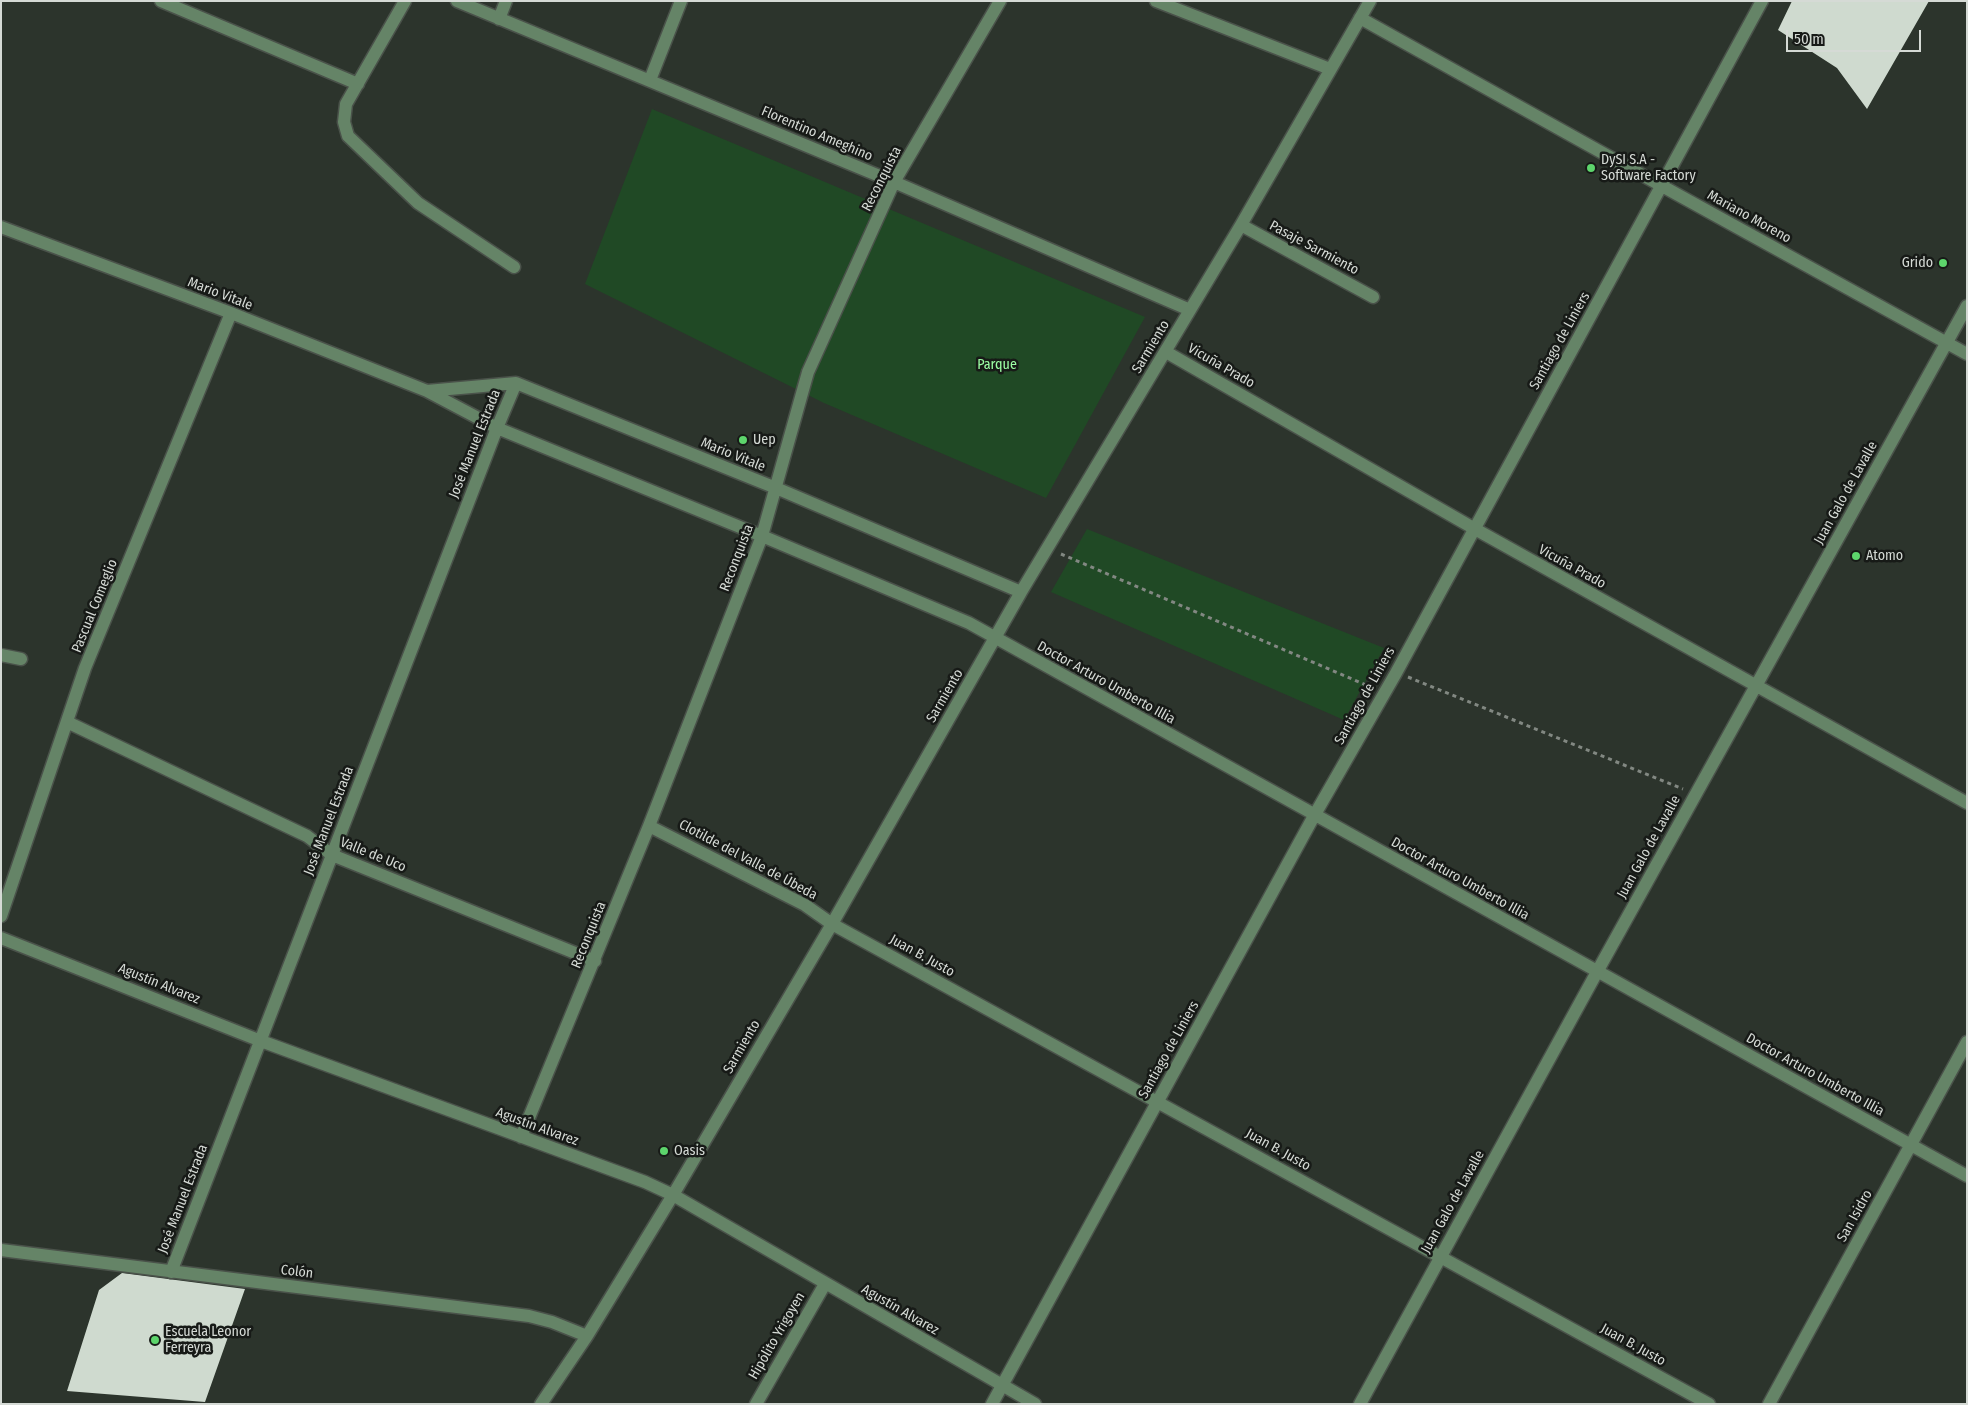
<!DOCTYPE html>
<meta charset="utf-8">
<style>
body{margin:0}
#map{position:relative;width:1968px;height:1405px;overflow:hidden;background:#2c342c;font-family:"Fira Sans Condensed",sans-serif}
canvas{display:block}
.frame{position:absolute;inset:0;border:2px solid #d5dad5;pointer-events:none}
.scale{position:absolute;left:1786px;top:30px;width:135px;height:22px;box-sizing:border-box;border:2px solid #d5dad5;border-top:0;padding-left:6px;font-size:15px;line-height:18px;white-space:nowrap;color:#d5dad5;-webkit-text-stroke:4px #171a17;paint-order:stroke}
</style>
<div id="map">
<canvas width="1968" height="1405"></canvas>
<div class="frame"></div>
<div class="scale">50 m</div>
</div>
<script>
const ctx = document.querySelector('canvas').getContext('2d');
ctx.lineJoin = 'round';
function paint(path, color) {
  ctx.fillStyle = color;
  ctx.fill(path, 'evenodd');
}
function toPath(rows) {
  const path = new Path2D();
  for (const r of rows) {
    path.moveTo(r[0], r[1]);
    for (let i = 2; i < r.length; i += 2) path.lineTo(r[i], r[i + 1]);
  }
  return path;
}
function stroke(path, color, width, dash) {
  ctx.strokeStyle = color;
  ctx.lineWidth = width;
  ctx.lineCap = dash ? 'butt' : 'round';
  ctx.setLineDash(dash || []);
  ctx.stroke(path);
}
function label(font, color, halo, rows, align = 'center') {
  ctx.font = font + ' "Fira Sans Condensed",sans-serif';
  ctx.lineWidth = 5;
  ctx.setLineDash([]);
  ctx.textBaseline = 'middle';
  ctx.strokeStyle = halo;
  ctx.fillStyle = color;
  for (const [text, x, y, turn = 0] of rows) {
    ctx.save();
    ctx.translate(x, y);
    ctx.rotate((+turn || 0) * Math.PI / 180);
    ctx.textAlign = isNaN(turn) ? turn : align;
    if (halo) ctx.strokeText(text, 0, 0);
    ctx.fillText(text, 0, 0);
    ctx.restore();
  }
}
paint(toPath([
 [652,109,1145,317,1046,498,824,403,585,284],
 [1087,529,1384,648,1344,720,1051,592]
]), '#204925');
paint(toPath([
 [1792,1,1929,1,1867,109,1837,68,1778,30],
 [122,1273,245,1289,205,1402,67,1391,99,1290]
]), '#cfdacf');
const minor = toPath([
 [161,1,358,84],
 [405,1,346,104,344,122,348,136,418,203,514,267],
 [457,1,894,182,1190,310],
 [1156,1,1330,69],
 [1360,18,1662,186,1967,354],
 [499,19,506,1],
 [650,80,681,1],
 [1241,225,1373,297],
 [1,227,231,313,427,391,497,428,762,536,969,623,1967,1176],
 [1166,352,1475,529,1967,803],
 [427,391,516,383,776,488,1021,592],
 [1,655,21,659],
 [67,722,307,836,332,855,595,961],
 [649,826,805,905,832,924,1709,1404],
 [1,916,85,668,231,313],
 [1,938,261,1041,645,1182,673,1195,1035,1404],
 [521,1137,649,826,762,536,808,372,894,182,1000,1],
 [1,1250,529,1316,552,1322,587,1336],
 [171,1272,497,428,516,383],
 [541,1404,587,1336,673,1195,832,924,1021,592,1241,225,1370,1],
 [756,1404,825,1284],
 [992,1404,1314,816,1396,673,1762,1],
 [1360,1404,1597,972,1967,306],
 [1769,1404,1967,1042]
]);
stroke(minor, '#4a524a', 15);
stroke(toPath([
 [1061,554,1373,688],
 [1408,677,1683,789]
]), '#828882', 3, [4, 4]);
stroke(minor, '#658467', 12);
for (const [x, y, r, color] of [
 [1591,168,5,"#5dd56c"],
 [1943,263,5,"#5dd56c"],
 [743,440,5,"#5dd56c"],
 [1856,556,5,"#5dd56c"],
 [664,1151,5,"#5dd56c"],
 [155,1340,5,"#5dd56c"]
]) {
  const dot = new Path2D();
  dot.arc(x, y, r, 0, 2 * Math.PI);
  ctx.fillStyle = color;
  ctx.fill(dot);
  stroke(dot, '#171a17', 2);
}
label('14px', '#d5dad5', '#171a17', [
 ["Florentino Ameghino",817,134,23],
 ["Reconquista",882,179,-63],
 ["Mariano Moreno",1749,217,29],
 ["Pasaje Sarmiento",1314,248,28],
 ["Mario Vitale",220,294,21],
 ["Santiago de Liniers",1560,341,-61],
 ["Sarmiento",1151,347,-59],
 ["Vicuña Prado",1221,366,30],
 ["José Manuel Estrada",475,444,-68],
 ["Mario Vitale",733,455,22],
 ["Juan Galo de Lavalle",1846,493,-61],
 ["Reconquista",737,558,-69],
 ["Vicuña Prado",1572,567,29],
 ["Pascual Comeglio",95,606,-68],
 ["Doctor Arturo Umberto Illia",1106,683,29],
 ["Sarmiento",945,696,-60],
 ["Santiago de Liniers",1365,696,-61],
 ["José Manuel Estrada",329,821,-69],
 ["Juan Galo de Lavalle",1649,847,-61],
 ["Valle de Uco",373,855,22],
 ["Clotilde del Valle de Úbeda",748,860,28],
 ["Doctor Arturo Umberto Illia",1460,879,29],
 ["Reconquista",589,935,-68],
 ["Juan B. Justo",922,956,29],
 ["Agustín Alvarez",159,984,22],
 ["Sarmiento",742,1047,-60],
 ["Santiago de Liniers",1169,1050,-61],
 ["Doctor Arturo Umberto Illia",1815,1075,29],
 ["Agustín Alvarez",537,1127,20],
 ["Juan B. Justo",1278,1150,29],
 ["José Manuel Estrada",183,1199,-69],
 ["Juan Galo de Lavalle",1453,1202,-61],
 ["San Isidro",1855,1216,-61],
 ["Colón",297,1272,7],
 ["Agustín Alvarez",900,1310,30],
 ["Hipólito Yrigoyen",777,1336,-60],
 ["Juan B. Justo",1633,1345,29]
]);
label('14px', '#d5dad5', '#171a17', [
 ["DySI S.A -",1601,160],
 ["Software Factory",1601,176],
 ["Grido",1933,263,"right"],
 ["Uep",753,440],
 ["Atomo",1866,556],
 ["Oasis",674,1151],
 ["Escuela Leonor",165,1332],
 ["Ferreyra",165,1348]
], 'left');
label('14px', '#9cfea4', '#171a17', [
 ["Parque",997,365]
]);
</script>
